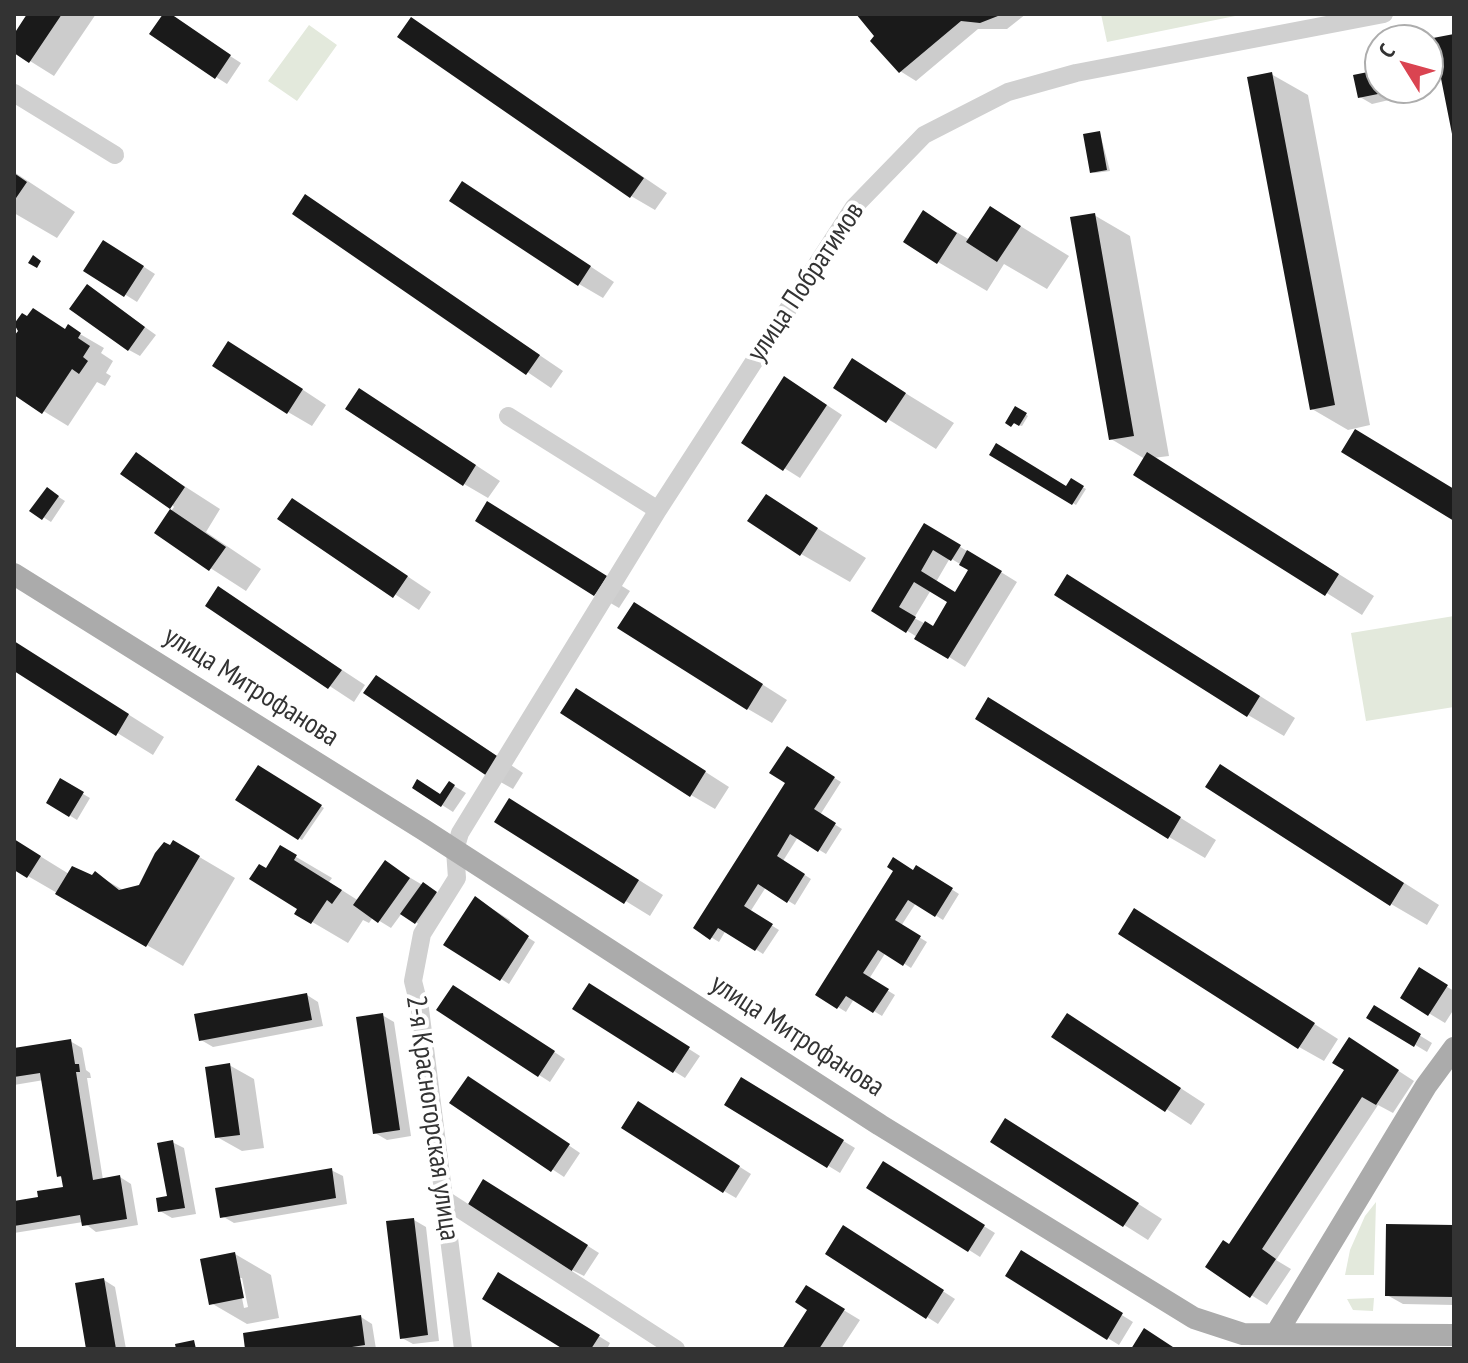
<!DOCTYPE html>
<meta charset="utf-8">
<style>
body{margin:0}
#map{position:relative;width:1468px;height:1363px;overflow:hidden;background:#fff;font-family:"PT Sans Narrow",sans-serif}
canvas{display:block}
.frame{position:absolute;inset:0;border:16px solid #333;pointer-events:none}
.north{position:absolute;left:1364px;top:24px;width:80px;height:80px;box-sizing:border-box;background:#fff;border:2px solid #adadad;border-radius:50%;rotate:307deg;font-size:22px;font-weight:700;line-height:32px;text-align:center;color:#333}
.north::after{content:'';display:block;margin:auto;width:28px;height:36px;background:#da4451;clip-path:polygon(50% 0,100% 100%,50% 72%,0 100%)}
</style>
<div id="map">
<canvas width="1468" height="1363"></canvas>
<div class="frame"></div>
<div class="north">С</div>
</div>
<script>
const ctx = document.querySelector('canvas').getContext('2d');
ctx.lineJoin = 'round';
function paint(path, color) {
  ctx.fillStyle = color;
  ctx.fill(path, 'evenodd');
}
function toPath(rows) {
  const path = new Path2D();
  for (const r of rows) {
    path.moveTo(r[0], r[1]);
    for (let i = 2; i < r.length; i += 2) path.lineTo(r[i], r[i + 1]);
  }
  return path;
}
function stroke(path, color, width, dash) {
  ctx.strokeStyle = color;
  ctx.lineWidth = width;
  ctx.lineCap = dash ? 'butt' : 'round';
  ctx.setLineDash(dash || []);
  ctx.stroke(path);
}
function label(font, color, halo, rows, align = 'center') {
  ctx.font = font + ' "PT Sans Narrow",sans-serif';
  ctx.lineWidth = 8;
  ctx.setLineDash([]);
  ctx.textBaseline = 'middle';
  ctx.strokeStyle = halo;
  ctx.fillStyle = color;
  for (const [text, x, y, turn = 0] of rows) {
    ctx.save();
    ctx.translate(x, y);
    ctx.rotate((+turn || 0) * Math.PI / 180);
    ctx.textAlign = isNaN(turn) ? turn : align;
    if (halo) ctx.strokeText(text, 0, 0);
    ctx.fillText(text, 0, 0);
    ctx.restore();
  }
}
paint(toPath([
 [1101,14,1245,14,1107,42],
 [309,25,337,45,297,101,268,81],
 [1454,616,1454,707,1366,721,1351,633],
 [1376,1202,1374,1275,1345,1275,1350,1250,1365,1216],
 [1374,1298,1373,1311,1353,1310,1347,1299]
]), '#e3e9dc');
paint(toPath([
 [30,14,96,14,54,76,14,51,14,37],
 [165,14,241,63,227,84,216,77],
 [859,14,1026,14,1007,29,978,29,916,81,900,71],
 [412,20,667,193,655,210,631,196],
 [1372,73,1380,78,1380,88,1386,88,1389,100,1372,104,1360,97],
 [1271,74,1308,95,1370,425,1348,430,1312,409],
 [1100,133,1110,171,1095,173,1092,172],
 [14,172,75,212,57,238,14,213],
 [306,197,563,371,551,388,294,214],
 [487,198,614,282,603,298,579,284],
 [991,208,1069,256,1047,289,1004,264,987,291,938,262,924,213,970,240],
 [1094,215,1130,236,1169,456,1153,458,1374,596,1362,615,1136,474,1145,459,1111,439],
 [116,249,155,274,137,302,86,270],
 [99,294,156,335,140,356,129,350],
 [22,315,66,330,68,327,104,348,101,353,113,361,106,373,111,376,105,386,97,382,68,426,14,393,14,340,20,330,15,327],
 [253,357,326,405,312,426,288,412],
 [853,361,954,423,936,449,836,387],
 [801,388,842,415,800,478,743,442],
 [384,405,500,481,488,498,464,484],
 [1016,408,1028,416,1022,426,1008,422],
 [992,454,1067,488,1072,481,1086,489,1076,505],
 [136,455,220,509,206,532,261,569,246,591,156,533,174,507],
 [54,494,65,501,51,522,32,510],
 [766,497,866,558,850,582,801,554],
 [293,500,431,592,419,610,280,519],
 [512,518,630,591,619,608,595,594],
 [941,535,1017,582,965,667,874,610],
 [950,558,970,570,956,594,936,582],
 [931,590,950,602,934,628,914,618],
 [219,589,365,685,354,702,208,606],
 [1104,598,1295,718,1284,736,1248,715],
 [659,619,787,700,772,723,748,709],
 [14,642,164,737,153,755,14,669],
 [376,677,523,773,513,789,488,775],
 [601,705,729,787,715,809,691,795],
 [1025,721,1216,840,1205,858,1169,837],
 [787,749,841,782,820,815,842,829,826,854,798,837,783,861,811,879,795,905,766,887,750,912,779,930,763,954,726,930,719,942,696,928,788,783],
 [1220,766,1439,905,1427,925,1391,904],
 [258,767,324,808,302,840,238,800],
 [61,781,90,798,77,820,48,802],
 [449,783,466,793,453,812,442,805,441,796],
 [534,815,663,895,650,916,497,822],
 [14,840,69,874,80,870,93,877,95,874,125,891,140,887,174,842,235,878,183,966,14,868],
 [281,848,332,878,329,882,359,901,397,870,443,897,423,927,402,913,391,928,373,917,369,923,363,920,348,943,297,913,300,908,266,870],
 [917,867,959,894,943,920,916,903,901,926,927,942,911,968,886,952,869,979,895,995,882,1016,854,999,846,1012,817,994],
 [475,898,510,920,507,924,535,942,509,984,446,944],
 [1159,925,1338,1039,1324,1061,1299,1047],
 [1434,979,1454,991,1454,1009,1445,1023,1402,997],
 [601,993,700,1056,685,1078,575,1009],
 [466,994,565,1059,550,1082,539,1075],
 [307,995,318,1002,323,1026,213,1047,201,1040],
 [1375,1008,1432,1043,1427,1052,1369,1017],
 [382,1015,394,1022,411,1136,387,1140,375,1133],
 [1068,1015,1205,1104,1191,1125,1054,1036],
 [70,1041,82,1048,86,1070,90,1073,91,1078,87,1078,103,1180,120,1177,131,1184,138,1225,96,1232,83,1222,14,1233,14,1203,40,1199,65,1189,64,1179,59,1176,44,1080,14,1085,14,1050],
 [1365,1049,1414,1081,1393,1113,1378,1105,1276,1260,1291,1269,1267,1305,1207,1267,1230,1246],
 [229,1065,254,1079,264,1148,242,1151,217,1137],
 [742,1080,855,1148,840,1173,727,1104],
 [480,1085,580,1153,564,1177,452,1103],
 [650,1110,751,1174,736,1198,724,1191],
 [1030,1135,1162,1219,1148,1240,993,1142],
 [172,1142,184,1148,196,1214,172,1218,160,1211,169,1198],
 [331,1170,343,1176,347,1204,234,1223,222,1216],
 [895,1171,995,1233,980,1257,969,1250],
 [496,1188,599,1253,584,1276,572,1270],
 [414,1220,426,1227,439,1341,413,1344,402,1338],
 [1454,1227,1454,1305,1403,1304,1387,1295],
 [856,1235,955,1299,938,1324,927,1317],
 [1022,1253,1133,1322,1119,1345,1007,1276],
 [235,1254,271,1275,279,1318,247,1324,211,1303],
 [238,1278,242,1278,248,1307,244,1308],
 [499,1275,610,1343,607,1349,566,1349],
 [104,1280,115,1287,126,1349,89,1349],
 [822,1297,860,1320,841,1349,785,1349,810,1309],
 [361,1317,372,1324,376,1349,247,1349]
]), '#0003');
paint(toPath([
 [27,14,62,14,29,63,14,53,14,34],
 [163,14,171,14,231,55,215,79,149,34],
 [856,14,1003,14,980,23,961,21,899,73,870,41,874,36],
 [411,17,644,178,630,198,397,37],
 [1454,34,1454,139,1453,139,1433,38],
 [1373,71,1378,94,1358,98,1353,75],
 [1272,72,1335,405,1310,410,1247,77],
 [1100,131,1107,170,1090,173,1083,134],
 [14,173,27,182,14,201],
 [462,181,591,266,578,286,449,201],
 [305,194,540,355,526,375,292,214],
 [990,206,1021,226,997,262,966,242],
 [923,210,957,233,937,264,903,242],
 [1095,213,1134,436,1109,440,1070,217],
 [103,240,144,266,124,297,83,271],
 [33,255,41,261,37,268,28,263],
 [87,284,145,327,128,351,69,309],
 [33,308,65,329,68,324,81,333,78,338,90,346,83,357,88,361,79,374,72,369,42,414,14,395,14,336,18,331,14,324,22,313,27,316],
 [228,341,303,389,287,414,212,366],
 [852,358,906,393,886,423,833,388],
 [784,376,827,405,783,471,741,443],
 [359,388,476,465,463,486,345,409],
 [1015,406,1027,413,1019,426,1014,423,1011,427,1005,423],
 [1355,429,1454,489,1454,521,1341,452],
 [996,443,1066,486,1071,478,1084,486,1072,505,989,455],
 [136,452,185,487,170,509,120,474],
 [1147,452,1339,574,1325,596,1133,475],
 [47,487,59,496,42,520,29,511],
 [766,494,818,528,800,556,747,521],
 [292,498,408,576,393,598,277,519],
 [487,501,607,576,594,596,475,521],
 [170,509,226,547,209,571,154,533],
 [924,523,961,545,951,561,933,550,921,571,955,592,968,570,959,565,967,550,1002,571,948,659,914,639,925,621,933,626,947,602,914,582,899,607,916,617,906,633,871,611],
 [1067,574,1260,696,1247,717,1054,595],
 [218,586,342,670,328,689,205,606],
 [634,602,763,684,747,710,617,628],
 [14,641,129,714,116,736,14,671],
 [376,675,500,758,487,776,363,693],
 [576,688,706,771,690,797,560,713],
 [988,697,1181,817,1168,839,975,719],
 [787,746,835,777,814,809,836,823,818,852,790,834,777,856,805,874,787,903,758,884,744,906,773,924,755,951,718,928,710,940,693,928,785,783,769,773],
 [1220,764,1404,883,1390,906,1205,787],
 [258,765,322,805,298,840,235,800],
 [60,778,84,792,69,817,46,803],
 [417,779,440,794,449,781,455,785,441,807,412,788],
 [509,798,639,880,624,904,494,822],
 [14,839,41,856,27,878,14,870],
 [173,840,200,856,146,947,55,894,72,866,92,875,95,871,119,890,139,885,155,853,164,842,170,845],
 [280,845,297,855,294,860,342,890,332,904,327,900,311,924,294,914,297,909,249,879,259,864,266,868],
 [893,857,913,870,916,865,953,888,935,917,908,900,895,920,921,936,903,966,878,950,863,973,889,989,873,1013,846,996,837,1009,815,995,893,871,887,867],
 [385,860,410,878,378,923,353,905],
 [423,882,437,892,415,924,400,914],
 [475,896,529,936,500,981,443,945],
 [1134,908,1315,1023,1298,1049,1118,934],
 [1419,967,1448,985,1428,1016,1400,998],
 [589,983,690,1047,673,1073,572,1009],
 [453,985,555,1051,538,1077,436,1010],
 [307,993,312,1020,199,1041,194,1014],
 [1374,1005,1421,1034,1414,1047,1366,1018],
 [383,1013,400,1130,373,1134,356,1017],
 [1067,1013,1181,1088,1165,1112,1051,1037],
 [1349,1037,1399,1070,1376,1105,1362,1097,1262,1249,1276,1259,1250,1298,1205,1267,1223,1240,1229,1244,1344,1070,1332,1063],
 [71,1039,75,1064,79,1064,80,1072,76,1072,93,1180,120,1175,127,1219,82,1226,80,1215,14,1226,14,1201,38,1197,37,1191,63,1187,61,1176,57,1177,40,1073,14,1077,14,1048],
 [230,1063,240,1135,215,1138,205,1067],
 [468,1076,570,1144,551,1172,449,1103],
 [741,1077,844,1140,827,1168,724,1105],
 [638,1101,740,1166,723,1193,621,1128],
 [1005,1118,1139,1203,1123,1227,990,1142],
 [173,1140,185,1208,158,1212,156,1198,167,1196,157,1143],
 [883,1161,985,1225,968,1252,866,1188],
 [332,1168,336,1198,220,1218,215,1188],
 [483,1179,588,1245,571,1272,467,1206],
 [414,1218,428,1335,400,1339,386,1221],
 [1386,1224,1454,1225,1454,1297,1385,1296],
 [843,1225,944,1290,926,1319,825,1254],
 [1021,1250,1123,1313,1107,1340,1005,1276],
 [235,1252,244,1298,209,1305,200,1259],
 [498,1272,600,1335,591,1349,563,1349,482,1299],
 [104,1278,116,1349,86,1349,75,1283],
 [806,1285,845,1309,819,1349,782,1349,807,1310,795,1302],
 [361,1315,365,1345,339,1349,245,1349,243,1333],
 [1144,1328,1176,1349,1131,1349],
 [194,1340,196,1349,176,1349,175,1344]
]), '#1a1a1a');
stroke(toPath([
 [14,93,115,155],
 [508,416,658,510],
 [444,1199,676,1349],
 [463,1349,420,1009,413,981,422,934,457,878,455,850,460,833,658,510,854,207,924,135,1008,92,1076,73,1384,14]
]), '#d0d0d0', 18);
stroke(toPath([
 [14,574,424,830,880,1125,1194,1318,1243,1334,1454,1335],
 [1276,1334,1426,1086,1454,1048]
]), '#ababab', 22);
label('28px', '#333', '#fff', [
 ["улица Побратимов",806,282,-56],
 ["улица Митрофанова",251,687,32],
 ["улица Митрофанова",797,1036,33],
 ["2-я Красногорская улица",432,1118,82]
]);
</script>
